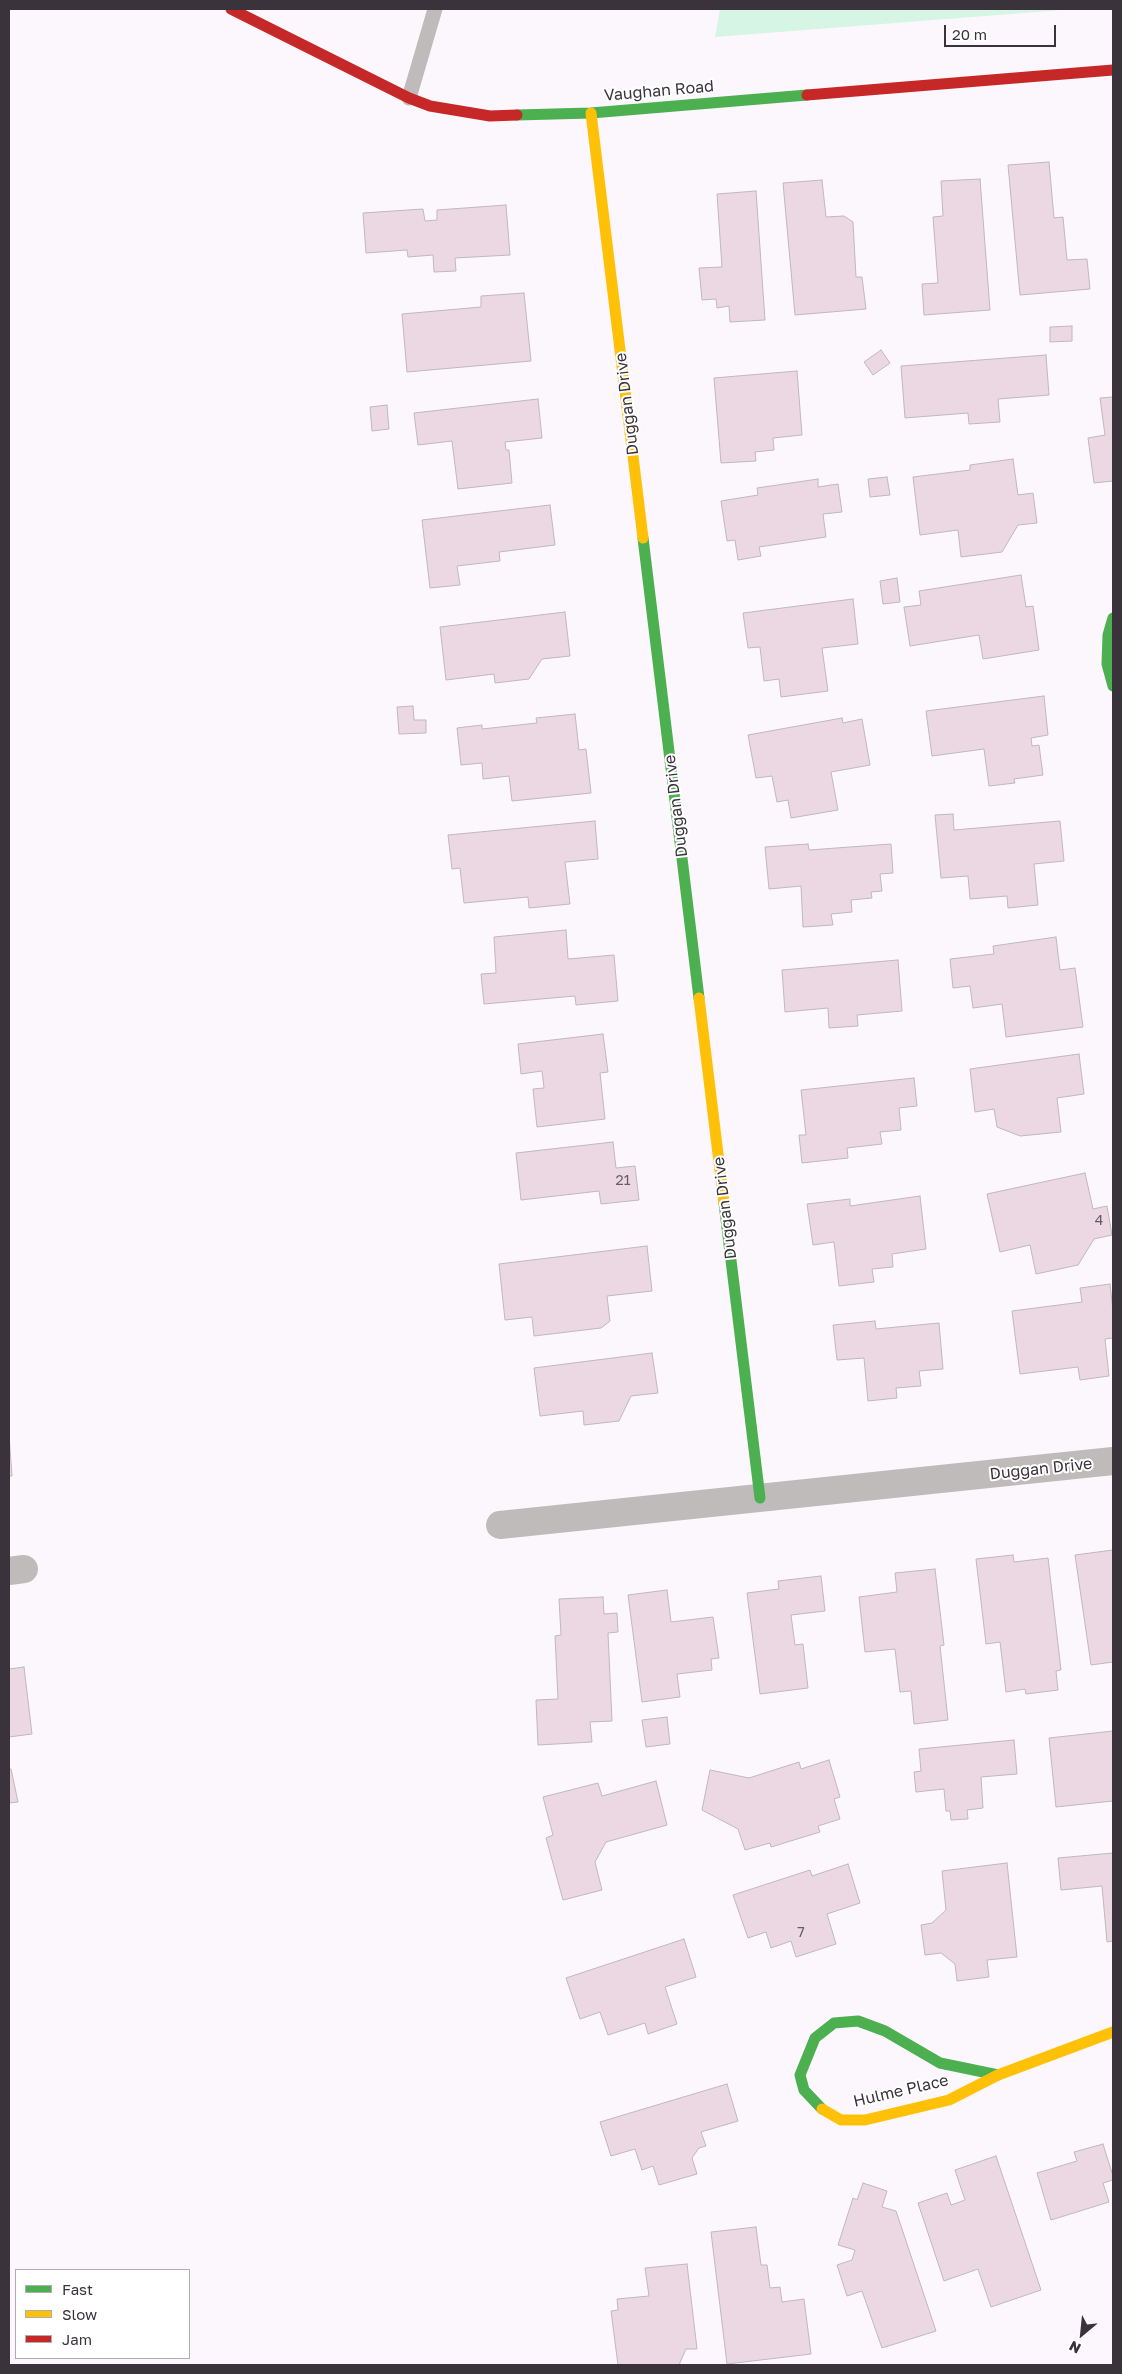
<!DOCTYPE html>
<style>
body{margin:0}
#map{position:relative;width:1122px;height:2374px;overflow:hidden;background:#fbf7fc;font-family:"Golos Text",sans-serif}
canvas{display:block}
.frame{position:absolute;inset:0;border:10px solid #3a333c;pointer-events:none}
.legend{position:absolute;left:15px;top:2269px;width:175px;height:90px;box-sizing:border-box;background:#fff;border:1px solid #b0adb1;margin:0;padding:6px 9px;list-style:none;font-size:15px;color:#3a333c}
.legend li{display:flex;align-items:center;gap:10px;height:25px}
.legend b{width:25px;border:1px solid #b0adb1}
.north{position:absolute;left:1057px;top:2309px;width:50px;height:50px;-webkit-text-stroke:4px #fff;paint-order:stroke;rotate:208deg;font-size:14px;font-weight:700;line-height:20px;text-align:center;color:#3a333c}
.north::after{content:'';display:block;margin:auto;width:18px;height:22px;background:#3a333c;clip-path:polygon(50% 0,100% 100%,50% 72%,0 100%)}
.scale{position:absolute;left:944px;top:25px;width:112px;height:22px;box-sizing:border-box;border:2px solid #3a333c;border-top:0;padding-left:6px;font-size:15px;line-height:18px;white-space:nowrap;color:#3a333c;-webkit-text-stroke:4px #fff;paint-order:stroke}
</style>
<div id="map">
<canvas width="1122" height="2374"></canvas>
<div class="frame"></div>
<ul class="legend">
<li><b style="height:6px;background:#4caf50"></b>Fast</li>
<li><b style="height:6px;background:#ffc107"></b>Slow</li>
<li><b style="height:6px;background:#c62828"></b>Jam</li>
</ul>
<div class="north">N</div>
<div class="scale">20 m</div>
</div>
<script>
const ctx = document.querySelector('canvas').getContext('2d');
ctx.lineJoin = 'round';
function paint(path, color) {
  ctx.fillStyle = color;
  ctx.fill(path, 'evenodd');
}
function toPath(rows) {
  const path = new Path2D();
  for (const r of rows) {
    path.moveTo(r[0], r[1]);
    for (let i = 2; i < r.length; i += 2) path.lineTo(r[i], r[i + 1]);
  }
  return path;
}
function stroke(path, color, width, dash) {
  ctx.strokeStyle = color;
  ctx.lineWidth = width;
  ctx.lineCap = dash ? 'butt' : 'round';
  ctx.setLineDash(dash || []);
  ctx.stroke(path);
}
function label(font, color, halo, rows, align = 'center') {
  ctx.font = font + ' "Golos Text",sans-serif';
  ctx.lineWidth = 4;
  ctx.setLineDash([]);
  ctx.textBaseline = 'middle';
  ctx.strokeStyle = halo;
  ctx.fillStyle = color;
  for (const [text, x, y, turn = 0] of rows) {
    ctx.save();
    ctx.translate(x, y);
    ctx.rotate((+turn || 0) * Math.PI / 180);
    ctx.textAlign = isNaN(turn) ? turn : align;
    if (halo) ctx.strokeText(text, 0, 0);
    ctx.fillText(text, 0, 0);
    ctx.restore();
  }
}
paint(toPath([
 [720,9,1075,9,715,37]
]), '#d6f5e5');
const building = toPath([
 [1049,162,1054,218,1063,217,1067,260,1087,259,1090,289,1020,295,1008,165,1049,162],
 [980,179,990,310,924,315,922,284,938,283,933,217,943,216,941,181,980,179],
 [822,180,826,217,844,216,853,222,856,277,862,277,866,309,795,315,783,183,822,180],
 [756,191,765,320,730,322,729,306,717,308,716,299,702,300,699,268,722,267,717,194,756,191],
 [506,205,510,255,455,258,456,271,434,272,433,255,408,257,407,250,366,253,363,213,423,209,425,221,437,220,437,210,506,205],
 [524,293,531,361,407,372,402,314,481,307,481,296,524,293],
 [1072,326,1072,341,1050,342,1050,327,1072,326],
 [881,350,890,363,873,375,864,362,881,350],
 [1046,355,1049,395,998,399,1000,422,969,424,968,413,905,418,901,366,1046,355],
 [797,371,802,435,773,438,774,450,755,452,756,461,721,463,714,378,797,371],
 [1113,397,1113,481,1094,483,1088,438,1105,435,1100,398,1113,397],
 [538,399,542,438,505,442,506,450,509,450,512,483,458,489,452,441,418,445,414,413,538,399],
 [387,405,389,429,372,431,370,407,387,405],
 [1013,459,1018,495,1033,493,1037,523,1018,525,1002,552,961,557,958,530,920,535,913,477,970,470,970,465,1013,459],
 [887,477,890,495,870,497,868,479,887,477],
 [818,479,818,487,838,484,842,512,823,514,826,537,759,547,761,556,738,560,735,540,727,541,721,501,758,495,757,488,818,479],
 [550,505,555,545,499,552,500,561,457,566,460,585,430,588,422,520,550,505],
 [1021,575,1026,607,1033,606,1039,650,983,659,979,635,910,646,904,607,921,605,919,591,1021,575],
 [897,578,900,602,883,604,880,581,897,578],
 [853,599,858,644,822,648,828,691,781,697,779,679,764,681,760,647,748,648,743,613,853,599],
 [565,612,570,656,542,659,529,679,495,683,494,674,446,680,440,627,565,612],
 [1044,696,1048,735,1031,738,1032,746,1039,745,1043,775,1014,779,1015,783,989,786,984,749,932,756,926,711,1044,696],
 [413,706,414,720,426,720,426,733,399,734,397,707,413,706],
 [575,714,579,750,586,749,591,793,512,801,509,776,483,779,482,763,461,765,457,728,482,725,482,729,537,723,536,718,575,714],
 [842,718,843,723,862,719,870,765,831,772,838,810,791,818,788,800,777,802,772,776,756,778,748,735,842,718],
 [953,814,954,830,1060,821,1064,861,1034,864,1038,905,1008,908,1007,896,970,899,968,876,941,878,935,815,953,814],
 [595,821,598,859,565,862,570,904,529,908,528,897,464,903,460,868,452,869,448,835,595,821],
 [808,844,809,850,891,844,893,873,880,874,882,891,871,892,872,898,851,900,852,912,831,914,833,925,803,927,801,886,769,889,765,847,808,844],
 [566,930,568,959,614,955,618,1001,576,1005,575,996,484,1004,481,974,496,973,494,937,566,930],
 [1056,937,1060,970,1075,968,1083,1027,1006,1037,1002,1004,973,1008,970,986,953,988,950,959,994,954,993,946,1056,937],
 [898,960,902,1011,857,1015,858,1026,829,1028,828,1008,785,1012,782,970,898,960],
 [603,1034,608,1072,600,1073,605,1119,537,1127,533,1089,544,1088,542,1071,521,1074,518,1044,603,1034],
 [1079,1054,1084,1094,1057,1098,1061,1132,1020,1136,997,1127,994,1109,975,1112,970,1069,1079,1054],
 [914,1078,917,1106,899,1108,901,1130,880,1132,882,1144,847,1148,848,1158,802,1163,799,1135,806,1135,801,1090,914,1078],
 [613,1142,616,1168,635,1166,639,1200,601,1204,599,1191,521,1200,516,1153,613,1142],
 [1085,1173,1093,1209,1107,1206,1112,1235,1094,1239,1078,1265,1036,1274,1030,1245,1000,1252,987,1194,1085,1173],
 [920,1196,926,1249,892,1254,893,1267,872,1269,874,1282,839,1286,834,1242,813,1245,807,1204,850,1199,850,1206,920,1196],
 [647,1246,652,1291,607,1296,610,1321,601,1328,534,1336,532,1317,505,1320,499,1264,647,1246],
 [1110,1284,1113,1311,1113,1338,1105,1339,1109,1376,1080,1380,1078,1367,1020,1374,1012,1311,1082,1302,1080,1288,1110,1284],
 [875,1321,876,1329,939,1323,943,1369,919,1371,921,1386,896,1388,897,1398,868,1401,864,1358,837,1360,833,1325,875,1321],
 [652,1353,658,1393,631,1396,619,1421,584,1425,583,1411,540,1416,534,1368,652,1353],
 [9,1435,12,1476,9,1476,9,1435],
 [1113,1550,1113,1662,1091,1665,1075,1555,1113,1550],
 [1013,1555,1014,1562,1048,1558,1061,1670,1056,1671,1058,1690,1026,1694,1025,1689,1006,1692,1000,1642,986,1644,976,1559,1013,1555],
 [935,1569,944,1645,940,1646,948,1720,914,1724,911,1691,900,1692,895,1649,865,1652,859,1597,897,1592,895,1573,935,1569],
 [821,1576,825,1611,791,1615,795,1645,803,1644,808,1688,760,1694,747,1593,779,1589,778,1581,821,1576],
 [667,1590,671,1622,713,1617,719,1658,711,1659,712,1670,677,1674,680,1697,642,1702,628,1595,667,1590],
 [603,1597,604,1614,617,1613,618,1632,608,1633,612,1721,590,1722,592,1742,538,1745,536,1700,558,1699,555,1636,561,1635,559,1599,603,1597],
 [24,1667,32,1734,9,1737,9,1669,24,1667],
 [667,1717,670,1744,646,1747,642,1720,667,1717],
 [1113,1731,1113,1801,1056,1807,1049,1738,1113,1731],
 [1014,1740,1017,1774,981,1777,983,1808,967,1810,968,1819,951,1820,950,1811,946,1811,944,1789,916,1792,914,1772,921,1771,919,1749,1014,1740],
 [829,1760,840,1797,834,1799,840,1819,818,1826,820,1832,771,1847,770,1843,745,1850,738,1829,702,1810,710,1770,749,1778,799,1762,801,1769,829,1760],
 [9,1769,11,1769,18,1802,9,1803,9,1769],
 [656,1781,667,1825,606,1842,595,1862,602,1890,563,1900,546,1838,553,1835,543,1797,598,1783,602,1796,656,1781],
 [1113,1853,1113,1941,1107,1942,1102,1886,1061,1890,1058,1858,1113,1853],
 [1007,1863,1017,1957,987,1960,989,1977,957,1981,955,1964,941,1953,925,1955,921,1925,932,1923,946,1910,942,1871,1007,1863],
 [848,1864,860,1903,827,1914,836,1944,796,1957,791,1941,771,1948,766,1932,748,1938,733,1895,810,1870,812,1876,848,1864],
 [684,1939,696,1977,665,1987,677,2024,648,2034,645,2023,608,2035,600,2012,580,2019,566,1978,684,1939],
 [727,2084,738,2121,701,2132,706,2146,699,2148,692,2158,697,2174,659,2185,653,2166,642,2170,635,2149,611,2156,600,2122,727,2084],
 [1103,2144,1113,2176,1113,2180,1103,2183,1109,2202,1051,2220,1037,2173,1077,2161,1074,2152,1103,2144],
 [996,2156,1041,2290,991,2307,978,2269,944,2281,918,2203,947,2193,951,2205,965,2200,955,2170,996,2156],
 [863,2183,887,2191,882,2207,896,2211,936,2331,882,2348,862,2291,847,2296,837,2265,852,2260,855,2250,838,2245,853,2198,857,2200,863,2183],
 [756,2227,761,2265,767,2265,770,2288,780,2287,782,2302,804,2299,811,2354,727,2364,711,2232,756,2227],
 [687,2264,697,2349,686,2349,679,2365,618,2365,611,2311,618,2310,617,2299,649,2296,645,2268,687,2264]
]);
paint(building, '#ecd8e2');
stroke(building, '#bfb8bc', 1);
stroke(toPath([
 [409,98,435,9]
]), '#bfbbbb', 15);
stroke(toPath([
 [500,1525,1113,1461],
 [9,1571,24,1569]
]), '#bfbbbb', 28);
stroke(toPath([
 [517,115,591,113,807,95],
 [643,538,699,998],
 [1113,618,1108,635,1107,664,1113,686],
 [724,1203,760,1498],
 [822,2109,804,2090,800,2075,815,2038,834,2023,858,2021,885,2031,940,2063,998,2075]
]), '#4caf50', 11);
stroke(toPath([
 [591,113,643,538],
 [699,998,724,1203],
 [822,2109,841,2120,865,2120,949,2100,998,2075,1113,2032]
]), '#ffc107', 11);
stroke(toPath([
 [231,9,409,98,430,106,490,116,517,115],
 [807,95,1113,70]
]), '#c62828', 11);
label('14px', '#665c66', null, [
 ["21",623,1181],
 ["4",1099,1221],
 ["7",801,1933]
]);
label('16px', '#3a333c', '#fff', [
 ["Vaughan Road",659,91,-5],
 ["Duggan Drive",627,404,-97],
 ["Duggan Drive",676,806,-97],
 ["Duggan Drive",725,1208,-97],
 ["Duggan Drive",1041,1469,-6],
 ["Hulme Place",901,2091,-13]
]);
</script>
